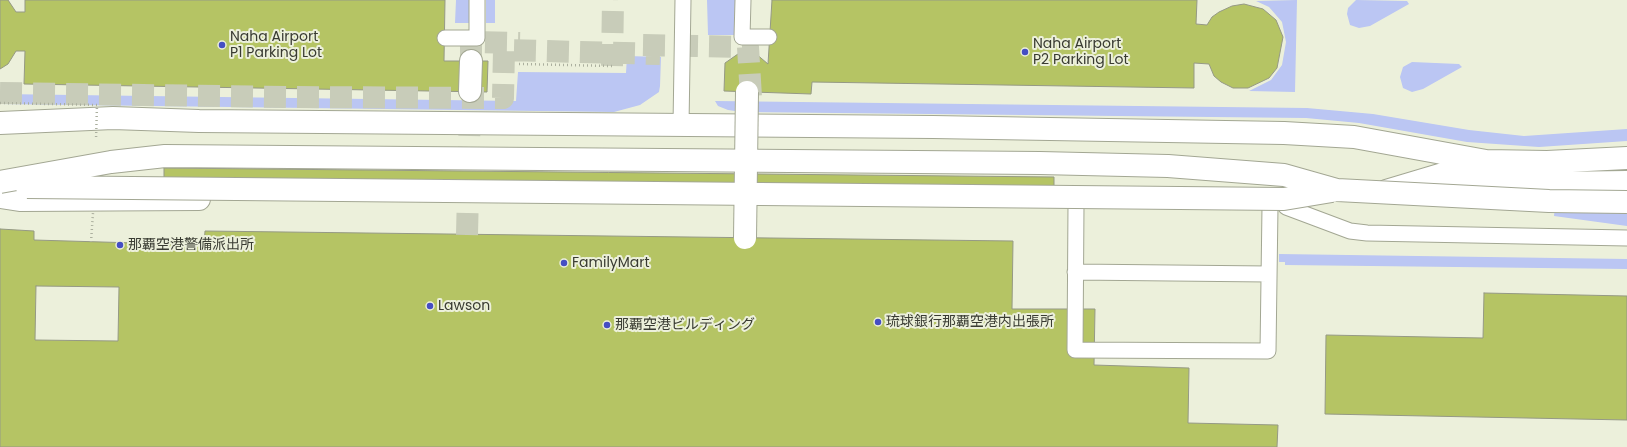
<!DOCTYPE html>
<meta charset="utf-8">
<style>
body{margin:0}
canvas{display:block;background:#ecf0db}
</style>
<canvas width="1627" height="447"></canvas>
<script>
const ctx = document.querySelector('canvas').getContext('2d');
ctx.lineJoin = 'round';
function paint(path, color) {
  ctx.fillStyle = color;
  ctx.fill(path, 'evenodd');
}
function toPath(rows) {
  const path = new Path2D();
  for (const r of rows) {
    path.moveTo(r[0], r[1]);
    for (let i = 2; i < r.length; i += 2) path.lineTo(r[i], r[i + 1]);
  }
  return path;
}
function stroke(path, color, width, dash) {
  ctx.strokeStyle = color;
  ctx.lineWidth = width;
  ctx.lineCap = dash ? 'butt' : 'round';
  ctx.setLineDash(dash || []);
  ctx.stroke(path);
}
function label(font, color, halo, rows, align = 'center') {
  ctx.font = font + ' Poppins,"Noto Sans JP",sans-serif';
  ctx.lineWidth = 4;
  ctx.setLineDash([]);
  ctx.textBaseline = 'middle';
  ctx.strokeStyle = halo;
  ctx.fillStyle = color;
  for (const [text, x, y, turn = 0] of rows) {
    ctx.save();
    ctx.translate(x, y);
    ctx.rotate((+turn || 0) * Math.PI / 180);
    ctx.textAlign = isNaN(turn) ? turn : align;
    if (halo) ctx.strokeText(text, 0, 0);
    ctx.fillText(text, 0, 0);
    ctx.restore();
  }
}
paint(toPath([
 [456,0,470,0,470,23,455,23],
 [486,0,495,0,495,23,486,23],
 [707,0,735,0,734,35,708,35],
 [1297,0,1295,92,1249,91,1271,80,1282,65,1286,42,1282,22,1269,7,1256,1],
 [1356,0,1407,1,1409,4,1370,26,1359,28,1350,25,1347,14,1348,8],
 [627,56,661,57,660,86,659,92,640,105,614,112,0,104,0,94,516,101,518,72,626,73],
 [1412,62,1459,64,1462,67,1423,89,1412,92,1403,88,1400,77,1403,67],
 [715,101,1307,108,1373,114,1469,130,1524,136,1627,129,1627,141,1539,147,1467,142,1359,123,1306,118,742,112,728,110,718,106],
 [1556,196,1627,196,1627,226,1554,216],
 [1279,254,1627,259,1627,269,1285,265,1285,262,1279,262]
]), '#bbc6f3');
const building = toPath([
 [0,0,8,0,16,12,25,12,25,0,445,0,444,61,488,61,487,92,24,84,25,51,16,51,8,64,0,69,0,0],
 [772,0,1197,0,1196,24,1207,25,1212,17,1219,12,1232,6,1244,4,1263,9,1276,20,1283,37,1277,68,1269,78,1248,88,1233,88,1221,82,1214,76,1209,64,1194,63,1194,88,812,82,811,94,724,91,725,63,748,47,768,64,772,0],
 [164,168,1054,177,1054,187,164,178,164,168],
 [0,229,34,231,34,240,204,245,205,231,1013,241,1012,309,1095,309,1094,365,1189,368,1188,423,1278,425,1277,447,0,447,0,229],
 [36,286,119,287,118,341,35,340,36,286],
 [1484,293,1627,296,1627,420,1325,414,1326,335,1483,338,1484,293]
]);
paint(building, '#b5c464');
stroke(building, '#959985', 1);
stroke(toPath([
 [643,45,748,47,751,97],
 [471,61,471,42,520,43],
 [612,66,613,0],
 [0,93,288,97,503,98,504,50,660,54],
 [467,235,470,105]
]), '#c8ccb9', 22, [22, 11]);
const lane = toPath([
 [743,0,742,37,769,37],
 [445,38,477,38,477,0],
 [681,125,683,0],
 [1076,205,1075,350,1268,351,1270,207],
 [1286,207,1350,231,1367,233,1627,238],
 [1075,272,1268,274]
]);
const street = toPath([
 [470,91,471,61]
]);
const secondary = toPath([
 [0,123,113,118,199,121,933,127,1284,133,1354,137,1486,161,1547,162,1627,158],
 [1446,179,1555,183,1627,182],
 [1386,191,1483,162],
 [0,197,21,200,199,199]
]);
stroke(lane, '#a3a793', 17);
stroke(street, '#a3a793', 24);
stroke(secondary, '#a3a793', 24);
stroke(toPath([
 [519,64,612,66]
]), '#abaf9e', 2.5, [1, 3]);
stroke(lane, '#fff', 15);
stroke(street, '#fff', 22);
stroke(secondary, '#fff', 22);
const streetBridge = toPath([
 [745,238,747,92]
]);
const secondaryBridge = toPath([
 [0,182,111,162,165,156,1040,163,1168,166,1284,175,1337,190,1549,201,1627,202],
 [27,187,1284,199,1332,191]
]);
stroke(streetBridge, '#a3a793', 24, []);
stroke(secondaryBridge, '#a3a793', 24, []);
stroke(toPath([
 [0,103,97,105,96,140],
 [91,242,93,213]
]), '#abaf9e', 2.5, [1, 3]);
stroke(streetBridge, '#fff', 22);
stroke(secondaryBridge, '#fff', 22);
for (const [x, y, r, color] of [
 [222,45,4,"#454ec3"],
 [1025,52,4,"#454ec3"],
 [120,245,4,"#454ec3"],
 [564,263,4,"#454ec3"],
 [430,306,4,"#454ec3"],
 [878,322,4,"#454ec3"],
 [607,325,4,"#454ec3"]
]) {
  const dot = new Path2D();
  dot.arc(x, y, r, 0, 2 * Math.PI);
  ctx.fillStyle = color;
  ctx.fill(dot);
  stroke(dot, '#ecf0db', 1.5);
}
label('14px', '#393b32', '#ecf0db', [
 ["Naha Airport",230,37],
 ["P1 Parking Lot",230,53],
 ["Naha Airport",1033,44],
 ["P2 Parking Lot",1033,60],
 ["那覇空港警備派出所",128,245],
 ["FamilyMart",572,263],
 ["Lawson",438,306],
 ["琉球銀行那覇空港内出張所",886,322],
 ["那覇空港ビルディング",615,325]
], 'left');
</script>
